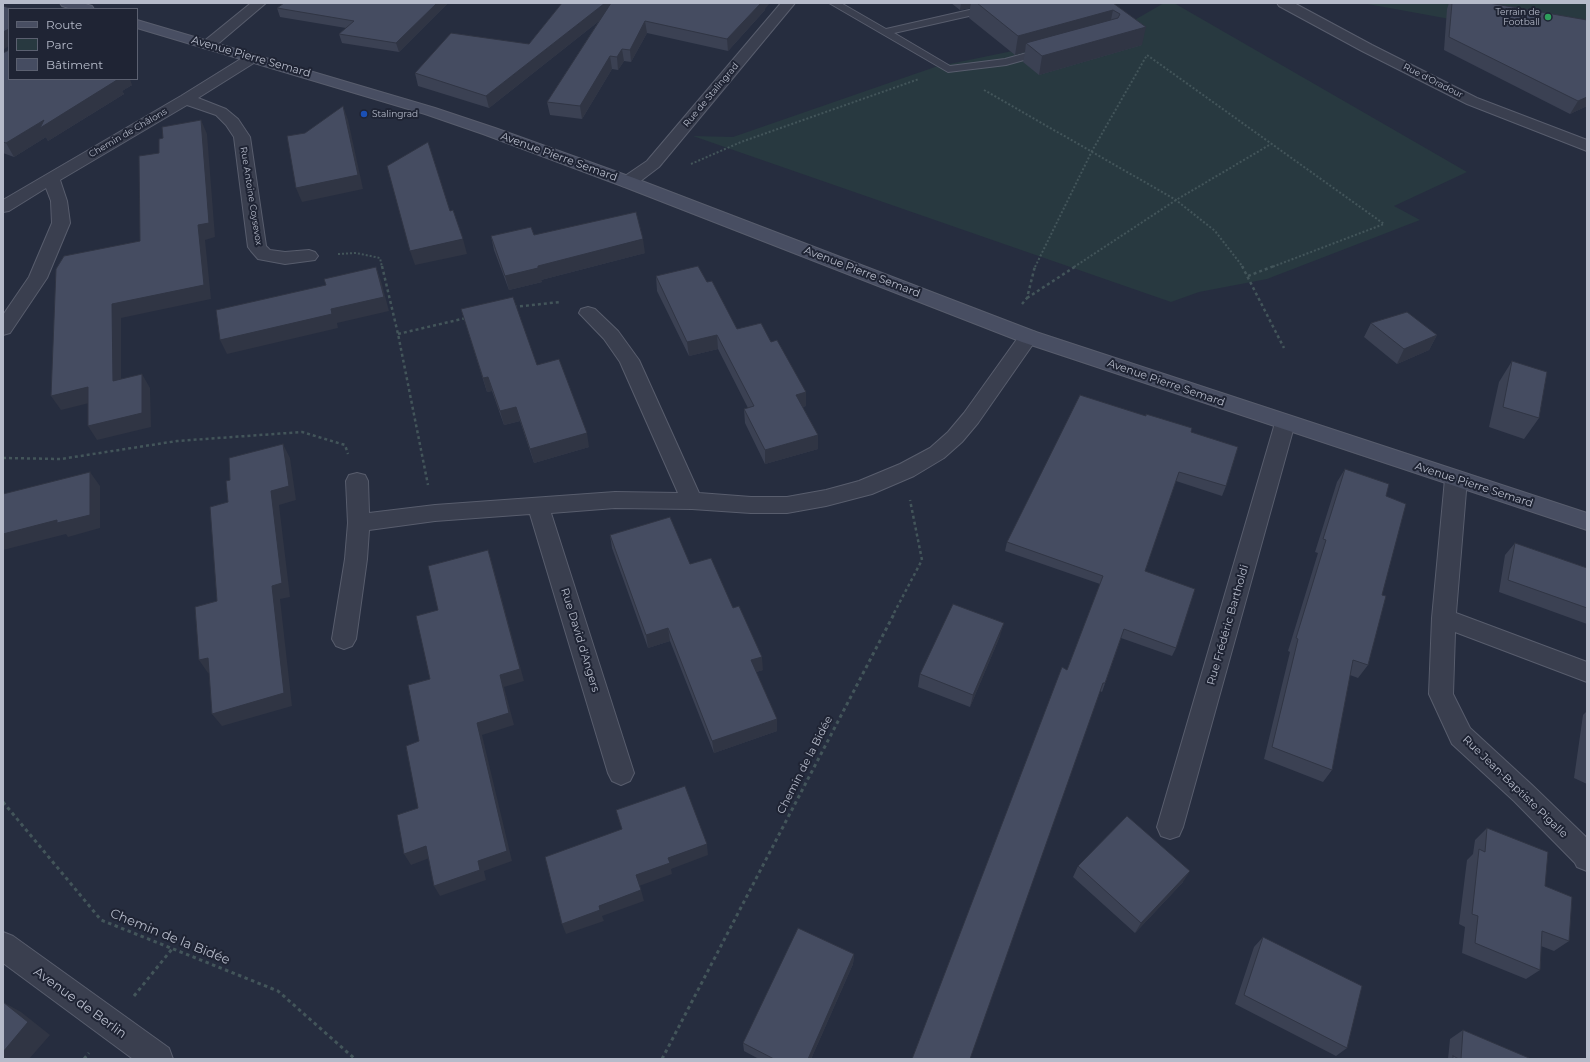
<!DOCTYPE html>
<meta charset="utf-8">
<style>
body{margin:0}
#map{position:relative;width:1590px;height:1062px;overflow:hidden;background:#262d3f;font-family:Montserrat,sans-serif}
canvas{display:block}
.frame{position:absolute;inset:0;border:4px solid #b6bbca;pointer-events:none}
.legend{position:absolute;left:8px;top:8px;width:130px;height:72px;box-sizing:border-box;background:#1f2434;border:1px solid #5b6070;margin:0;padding:5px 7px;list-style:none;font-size:12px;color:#b6bbca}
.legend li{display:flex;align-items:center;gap:8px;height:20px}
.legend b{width:20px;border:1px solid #5b6070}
</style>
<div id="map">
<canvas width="1590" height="1062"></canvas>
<div class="frame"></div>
<ul class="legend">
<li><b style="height:5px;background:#484e62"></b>Route</li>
<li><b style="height:11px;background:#283940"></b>Parc</li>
<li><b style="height:11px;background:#454c61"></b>Bâtiment</li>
</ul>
</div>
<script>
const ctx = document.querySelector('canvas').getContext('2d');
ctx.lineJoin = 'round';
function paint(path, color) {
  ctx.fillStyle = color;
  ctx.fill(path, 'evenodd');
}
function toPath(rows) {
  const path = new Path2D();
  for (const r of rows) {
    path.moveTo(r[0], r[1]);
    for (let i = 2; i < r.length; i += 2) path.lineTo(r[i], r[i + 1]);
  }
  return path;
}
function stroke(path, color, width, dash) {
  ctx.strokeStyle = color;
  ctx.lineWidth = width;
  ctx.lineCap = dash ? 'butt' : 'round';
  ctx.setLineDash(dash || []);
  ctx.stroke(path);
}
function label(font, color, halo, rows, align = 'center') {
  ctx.font = font + ' Montserrat,sans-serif';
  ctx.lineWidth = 4;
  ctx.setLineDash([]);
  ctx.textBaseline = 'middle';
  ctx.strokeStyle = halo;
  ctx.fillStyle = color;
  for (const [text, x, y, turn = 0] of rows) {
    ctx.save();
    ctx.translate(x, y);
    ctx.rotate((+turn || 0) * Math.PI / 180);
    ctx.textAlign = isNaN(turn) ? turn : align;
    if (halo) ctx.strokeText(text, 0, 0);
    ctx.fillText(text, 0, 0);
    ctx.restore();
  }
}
paint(toPath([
 [1164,3,1174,3,1467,172,1394,206,1420,220,1267,279,1199,292,1171,302,693,136,733,137,935,67,1119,29],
 [1362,3,1587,3,1587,44]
]), '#283940');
const service = toPath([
 [829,3,841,3,886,29,1000,3,1018,3,1013,6,894,33,950,66,1005,59,1045,48,1050,51,1049,53,1006,65,948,72,829,3]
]);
const minor = toPath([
 [251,3,266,3,213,48,208,49,203,48,201,45,203,42,251,3],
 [781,3,795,3,659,167,634,186,628,187,622,186,620,182,622,178,647,161,781,3],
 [1277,3,1294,3,1372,45,1477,98,1587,140,1587,151,1467,104,1362,51,1279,6,1277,3],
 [252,54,257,55,259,58,257,61,198,98,226,109,238,119,250,137,266,246,270,250,285,252,309,250,315,252,318,256,315,260,285,264,258,259,251,251,248,247,234,137,226,125,216,115,187,105,60,180,67,201,70,223,47,278,10,333,3,335,3,315,29,277,52,223,51,201,46,188,9,211,3,212,3,200,181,96,247,55,252,54],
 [588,307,595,309,618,331,639,360,699,493,751,497,787,497,826,490,859,481,900,464,930,448,948,432,964,413,1022,332,1029,331,1036,332,1038,337,978,423,962,442,944,458,914,476,872,494,826,506,787,513,751,513,692,509,615,508,551,513,634,773,630,781,621,785,612,781,608,773,530,514,435,521,369,530,367,559,356,639,352,646,344,649,336,646,332,639,345,559,348,523,346,481,349,475,357,473,365,475,368,481,369,513,435,505,615,492,678,493,620,362,604,339,579,313,581,309,588,307],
 [1285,416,1292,418,1295,423,1183,827,1179,836,1170,839,1161,836,1157,827,1275,423,1278,418,1285,416],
 [1456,471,1463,473,1467,479,1456,613,1587,662,1587,682,1455,632,1453,694,1470,728,1532,785,1587,838,1587,871,1577,867,1575,863,1514,801,1452,744,1429,694,1432,618,1445,479,1449,473,1456,471],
 [3,932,13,936,169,1048,173,1059,133,1059,3,963,3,932]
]);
const secondary = toPath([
 [60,3,82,3,92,6,94,9,72,9,62,6,60,3],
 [137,20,435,108,495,128,634,178,1036,332,1587,513,1587,530,1022,342,622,186,483,134,425,114,137,28,137,20]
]);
stroke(service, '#585d6d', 2);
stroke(minor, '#585d6d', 2);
stroke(secondary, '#585d6d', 2);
stroke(toPath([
 [984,90,1176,200,1215,231,1243,267],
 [691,164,741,142,919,79],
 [338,254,356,253,380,258,382,267],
 [1035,267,1092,151,1147,55,1384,224,1272,267],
 [1074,267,1176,200,1271,144]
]), '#43555a', 2, [2, 2]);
stroke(toPath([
 [382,266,398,334,428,485],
 [1242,266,1284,348],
 [1248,276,1274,266],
 [1027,298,1076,266],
 [1022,304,1027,298,1035,266],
 [514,307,560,302],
 [398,334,466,318],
 [3,458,61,459,177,441,302,432,345,445,348,454],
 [894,613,922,560,910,500]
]), '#43555a', 2.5, [3, 3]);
stroke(toPath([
 [3,802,101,920,278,991,355,1059],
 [134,996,172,949],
 [84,1059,89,1053],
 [662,1059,895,612]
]), '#43555a', 3, [3.5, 3.5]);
paint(service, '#3a3f4f');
paint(minor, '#3a3f4f');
paint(secondary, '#484e62');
paint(toPath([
 [448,3,399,52,342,43,339,34,346,28,280,17,277,8],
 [562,3,765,9,765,10,728,51,647,33,631,62,624,61,618,70,612,69,582,119,550,115,547,102,599,21,489,108,418,86,415,73,529,44],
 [951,3,1113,3,1142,45,1039,75,1023,62,1025,52,1015,55,969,18,970,8,960,10],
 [1449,3,1489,3,1587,20,1587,106,1570,114,1444,50,1447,9],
 [3,53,132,85,122,91,124,94,48,141,46,137,14,157,3,153],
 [534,235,645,253,541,280,542,282,509,290,494,250,491,236],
 [656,276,707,282,737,329,771,342,806,392,806,406,803,407,818,449,765,464,745,423,744,409,748,408,718,349,689,356,657,291],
 [461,309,537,365,589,447,534,463,520,421,504,425,492,391,487,392],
 [1371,323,1437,335,1429,350,1397,364,1364,337],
 [1512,361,1539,418,1524,439,1489,427,1499,382],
 [1146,416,1191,432,1226,486,1222,496,1176,481,1145,571,1176,648,1172,656,1121,638,1102,692,1100,691,1067,670,1100,584,1005,551,1007,542],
 [1345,469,1386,496,1382,595,1368,665,1358,678,1350,675,1332,770,1323,782,1264,759,1290,652,1288,651,1318,553,1315,552,1337,482],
 [610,535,690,564,733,608,763,670,756,672,777,719,777,731,714,753,670,641,648,648,612,548],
 [1515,543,1587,568,1587,624,1499,592,1505,555],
 [1000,636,970,707,918,687,920,674],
 [1587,711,1587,784,1574,778,1583,715],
 [1487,828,1545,886,1569,941,1554,951,1541,946,1540,970,1526,979,1462,953,1465,927,1459,924,1467,860,1473,854,1475,840],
 [1078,866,1183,882,1135,933,1073,877],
 [1263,937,1347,1048,1336,1056,1235,1004,1254,947],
 [854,954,853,964,811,1059,759,1059,744,1051,743,1043],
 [1463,1030,1529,1059,1448,1059,1450,1039]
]), '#3b4153');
paint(toPath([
 [437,3,448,3,399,52,396,43],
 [605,3,618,3,618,6,489,108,486,96],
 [761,3,770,3,765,9,765,10,728,51,727,39],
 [961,3,971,3,970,8,960,10],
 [1113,10,1109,29,1026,43,1025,52,1015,55,1018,36],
 [645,21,647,33,631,62,630,50],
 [1146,27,1142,45,1039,75,1042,56],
 [9,29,9,46,3,50,3,32],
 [622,49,624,61,618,70,617,57],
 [610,56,612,69,582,119,580,106],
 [113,79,130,79,132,85,122,91,124,94,48,141,46,137,14,157,6,143],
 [1587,97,1587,106,1570,114,1578,101],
 [343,106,348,120,363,189,302,202,296,188],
 [201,120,207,134,215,237,205,240,211,299,121,318,121,395,113,381,112,304,198,225],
 [463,239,467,254,415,265,410,251],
 [643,239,645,253,541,280,542,282,509,290,505,276,538,266],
 [376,267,381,281,389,311,337,323,338,328,227,354,220,340,331,309],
 [717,335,718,349,689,356,687,342],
 [1437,335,1429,350,1397,364,1404,349],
 [142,374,150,388,151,427,97,440,88,426],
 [488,377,492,391,487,392,483,378],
 [88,387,97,401,61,410,51,396],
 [806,392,806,406,796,409,796,395],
 [516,407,520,421,504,425,500,411],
 [587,433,589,447,534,463,530,449],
 [818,435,818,449,765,464,765,450],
 [283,444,290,458,296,500,279,505,290,597,280,599,292,706,222,726,212,714,272,586,271,491],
 [90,472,100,486,100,528,68,537,66,534,3,550,3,534],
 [488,550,492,563,524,681,504,687,514,725,482,735,512,861,484,871,486,880,440,896,434,886,478,861,477,723],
 [1004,623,1000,636,970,707,973,695],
 [668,628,670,641,648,648,646,635],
 [762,657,763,670,752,673,751,660],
 [208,658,217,671,208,673,199,660],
 [777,719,777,731,714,753,712,741],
 [707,844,708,855,671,869,672,874,639,886,636,875,668,858],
 [426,846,432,857,411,865,404,854],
 [1190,871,1183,882,1135,933,1141,923],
 [641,890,644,901,602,916,604,921,566,934,562,924,599,906],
 [854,954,853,964,811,1059,808,1059],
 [3,1002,21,1012,50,1035,29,1059,3,1059]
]), '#303544');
const building = toPath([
 [284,3,437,3,396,43,339,34,354,21,277,8,284,3],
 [562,3,605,3,486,96,415,73,451,33,529,44,562,3],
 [611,3,761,3,727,39,645,21,630,50,622,49,617,57,610,56,580,106,547,102,611,3],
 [977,3,1113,3,1146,27,1042,56,1026,43,1118,18,1120,14,1113,10,1018,36,977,3],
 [1452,3,1489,3,1587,20,1587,97,1578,101,1449,37,1452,3],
 [3,6,13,9,9,9,9,29,3,32,3,6],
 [9,50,9,79,113,79,117,80,40,128,44,120,6,143,3,142,3,53,9,50],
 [343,106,358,175,296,188,287,136,305,133,343,106],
 [201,120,209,223,198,225,204,285,112,304,113,381,142,374,142,413,88,426,88,387,51,396,56,269,64,256,140,241,139,156,159,153,159,139,163,138,162,127,201,120],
 [428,142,450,211,453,210,463,239,410,251,387,166,428,142],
 [636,212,643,239,538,266,538,268,505,276,491,236,531,227,534,235,636,212],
 [698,266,707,282,712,281,737,329,761,323,771,342,777,340,806,392,796,395,818,435,765,450,744,409,754,406,717,335,687,342,656,276,698,266],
 [376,267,384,297,331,309,332,314,220,340,216,310,326,285,324,279,376,267],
 [513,297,537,365,559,359,587,433,530,449,516,407,500,411,488,377,483,378,461,309,513,297],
 [1407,312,1437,335,1404,349,1371,323,1407,312],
 [1512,361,1547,372,1539,418,1503,407,1512,361],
 [1080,395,1146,416,1146,414,1192,428,1191,432,1238,447,1226,486,1179,472,1145,571,1195,589,1176,648,1124,629,1105,683,1103,683,970,1059,912,1059,1062,667,1067,670,1103,576,1007,542,1080,395],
 [283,444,289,486,271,491,282,583,272,586,284,693,212,714,208,658,199,660,195,607,217,601,210,507,228,502,226,481,230,480,229,458,283,444],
 [1345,469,1389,484,1386,496,1406,504,1382,595,1386,596,1368,665,1353,660,1332,770,1272,747,1298,639,1296,638,1326,540,1323,539,1345,469],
 [90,472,90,515,57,523,57,520,3,534,3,494,90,472],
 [670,517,690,564,711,558,733,608,739,606,762,657,751,660,777,719,712,741,668,628,646,635,610,535,670,517],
 [1515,543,1587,568,1587,608,1508,580,1515,543],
 [488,550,520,669,500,675,509,713,477,723,507,851,478,861,480,870,434,886,426,846,404,854,397,815,418,808,406,746,419,741,408,685,430,679,416,616,438,610,428,566,488,550],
 [953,604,1004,623,973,695,920,674,953,604],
 [685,786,707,844,668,858,670,863,636,875,641,890,599,906,600,910,562,924,545,857,622,829,616,810,685,786],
 [1127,816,1190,871,1141,923,1078,866,1127,816],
 [1487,828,1548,852,1545,886,1572,897,1569,941,1542,931,1540,970,1475,943,1478,916,1472,914,1479,849,1485,852,1487,828],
 [798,928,854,954,808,1059,774,1059,743,1043,798,928],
 [1263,937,1362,986,1347,1048,1244,995,1263,937],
 [3,1002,28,1022,3,1052,3,1002],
 [1463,1030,1529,1058,1529,1059,1461,1059,1463,1030],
 [1453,1056,1459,1059,1453,1059,1453,1056]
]);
paint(building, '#454c61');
stroke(building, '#303544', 1);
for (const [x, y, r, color] of [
 [1548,17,4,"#2e9e5b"],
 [364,114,4,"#1a4fb4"]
]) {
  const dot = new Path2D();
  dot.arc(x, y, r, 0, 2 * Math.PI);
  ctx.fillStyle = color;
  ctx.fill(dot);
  stroke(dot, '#1f2434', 1.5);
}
label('9px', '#b6bbca', '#1f2434', [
 ["Terrain de",1540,12],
 ["Football",1540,22],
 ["Stalingrad",372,114,"left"]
], 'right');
label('9px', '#b6bbca', '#1f2434', [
 ["Rue d'Oradour",1433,81,27],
 ["Rue de Stalingrad",711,95,-50],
 ["Chemin de Châlons",128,133,-30],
 ["Rue Antoine Coysevox",251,196,81]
]);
label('11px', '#b6bbca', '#1f2434', [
 ["Avenue Pierre Semard",251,57,16],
 ["Avenue Pierre Semard",559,157,20],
 ["Avenue Pierre Semard",862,272,21],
 ["Avenue Pierre Semard",1166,383,19],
 ["Avenue Pierre Semard",1474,485,18],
 ["Rue Frédéric Bartholdi",1228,625,-74],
 ["Rue David d'Angers",580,640,73],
 ["Chemin de la Bidée",805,765,-63],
 ["Rue Jean-Baptiste Pigalle",1515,787,44]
]);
label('13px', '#b6bbca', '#1f2434', [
 ["Chemin de la Bidée",170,937,22],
 ["Avenue de Berlin",80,1003,36]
]);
</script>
